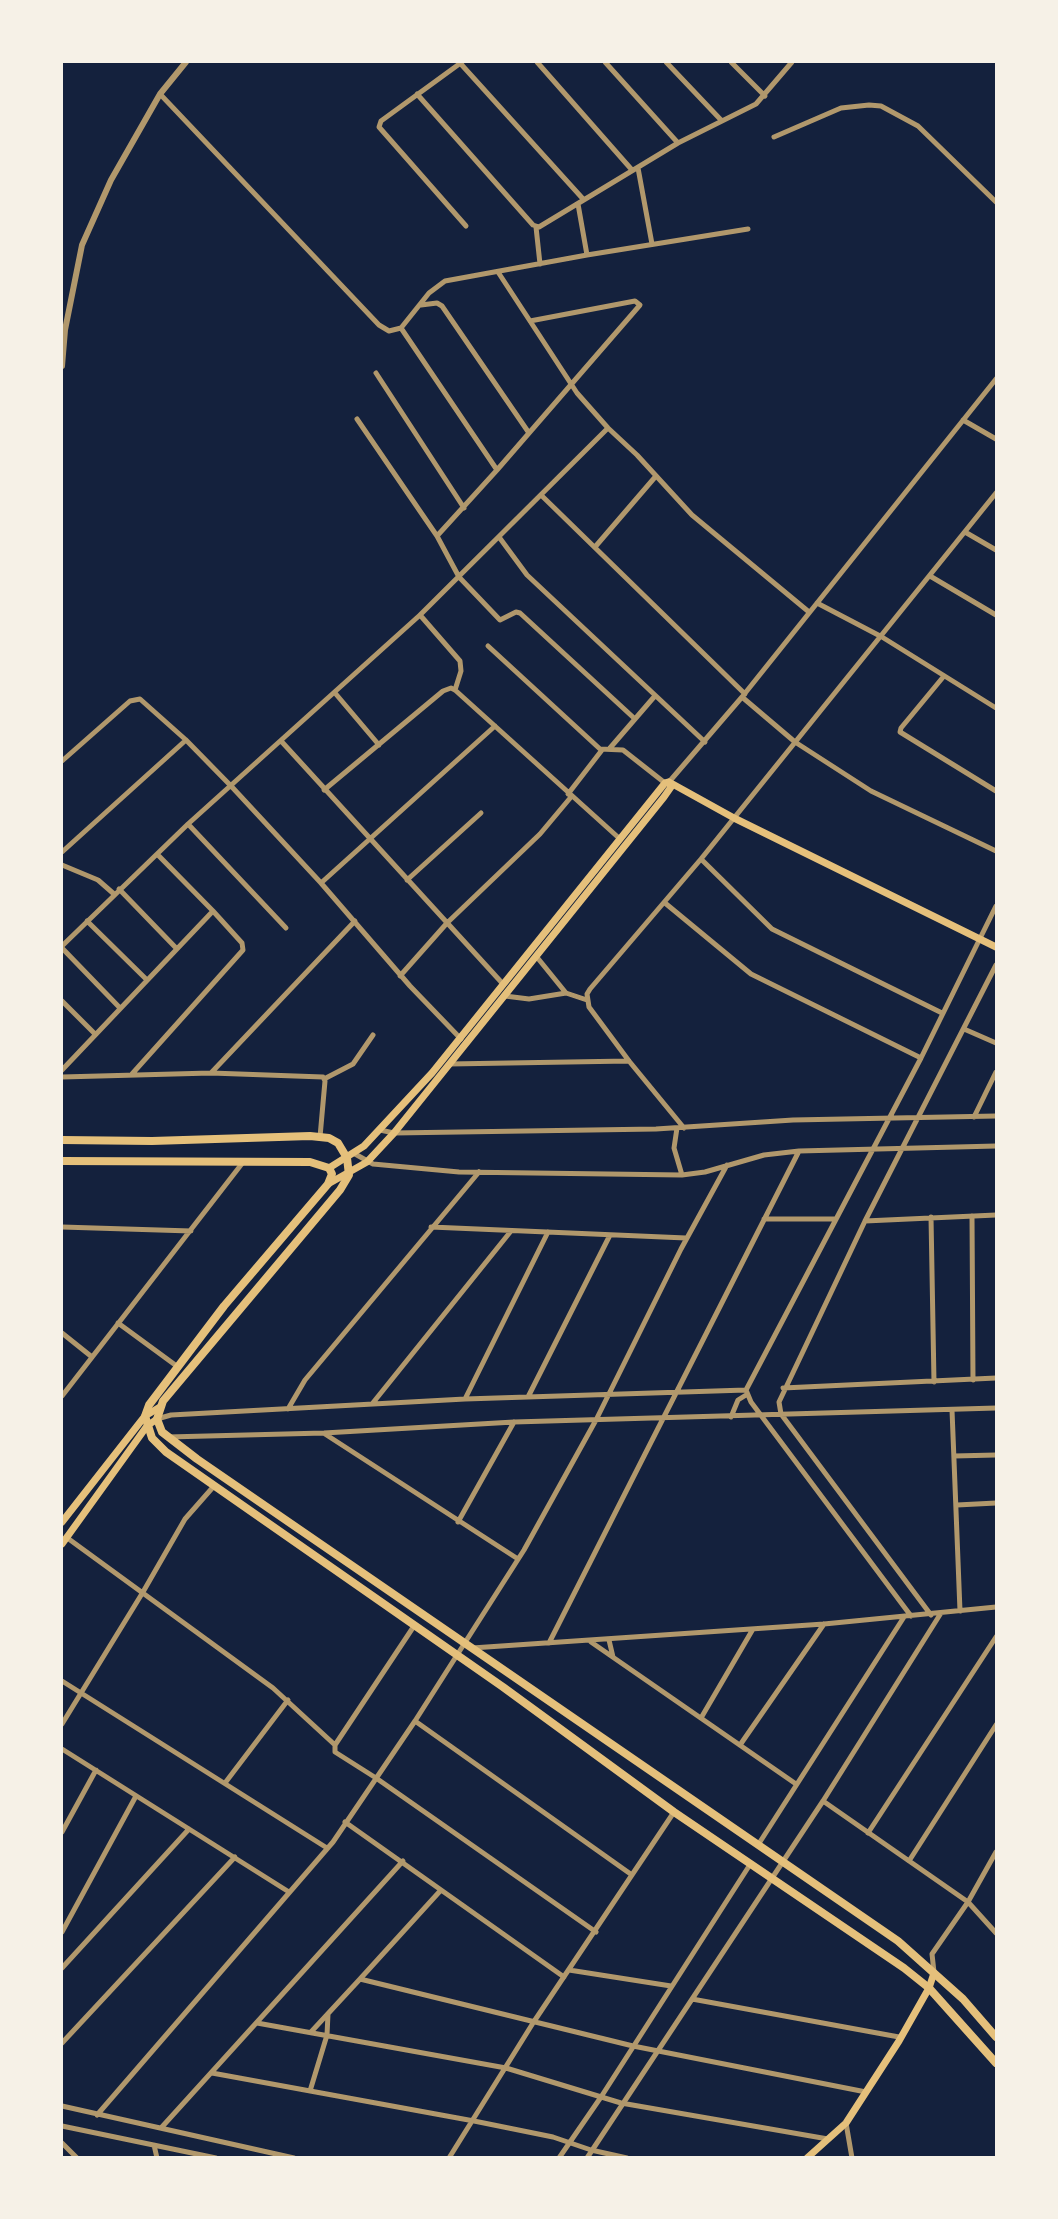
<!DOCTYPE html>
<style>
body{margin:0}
#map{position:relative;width:1058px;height:2219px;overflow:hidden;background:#14213d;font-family:Barlow,sans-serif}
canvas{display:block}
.frame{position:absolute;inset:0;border:63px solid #f6f1e7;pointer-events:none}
</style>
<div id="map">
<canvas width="1058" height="2219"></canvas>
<div class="frame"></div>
</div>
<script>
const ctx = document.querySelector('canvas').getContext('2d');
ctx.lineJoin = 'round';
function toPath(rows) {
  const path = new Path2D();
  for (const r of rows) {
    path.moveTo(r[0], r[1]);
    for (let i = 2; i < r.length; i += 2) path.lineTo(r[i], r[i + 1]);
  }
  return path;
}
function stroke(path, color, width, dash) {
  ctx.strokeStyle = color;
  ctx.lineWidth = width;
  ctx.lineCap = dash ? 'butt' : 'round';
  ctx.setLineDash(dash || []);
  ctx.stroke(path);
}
stroke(toPath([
 [462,62,381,121,379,127,466,226],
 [537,62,632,170],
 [605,62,678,143],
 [666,62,721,120],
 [731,62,765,96],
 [460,63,584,200],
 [160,94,379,325,389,331,401,328,429,293,445,281,587,255,748,229],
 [417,94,533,225,539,227,678,143,756,104,792,62],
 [774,137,841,108,869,105,881,106,918,126,996,202],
 [638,168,652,244],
 [578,204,587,255],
 [536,227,540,264],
 [498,272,577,393,608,428,637,455,692,515,809,612],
 [421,305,437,303,442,306,529,433],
 [401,328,497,470],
 [376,373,464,508],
 [357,419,437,536,459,577,500,620,516,612,520,613,635,719],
 [963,420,996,439],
 [541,495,745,694],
 [965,532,996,550],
 [437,536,497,470,640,305,635,301,530,321],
 [499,537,527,575,705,742],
 [595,547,656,476],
 [930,576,996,615],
 [817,603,882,637,996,708],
 [420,615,460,661,461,671,455,690],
 [488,646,600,749,623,750,665,783],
 [944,676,901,728,900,732,996,791],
 [335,693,379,745],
 [742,697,795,742,871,791,996,851],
 [282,742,503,984],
 [610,748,654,697],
 [62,761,130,701,140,699,186,740,232,787,321,883,410,986,461,1039],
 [669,782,742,697,996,379],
 [324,790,443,691,451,688,455,690,620,839],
 [568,794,602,750],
 [188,824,286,928],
 [62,852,186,740],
 [701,859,772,929,942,1013],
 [62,865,98,880,114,894],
 [407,880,481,813],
 [321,883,495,726],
 [119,889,177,949],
 [665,903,751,974,921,1058],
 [87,921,147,980],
 [62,946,188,824,420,615,608,428],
 [62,948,120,1008],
 [536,956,566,993],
 [400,976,447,923,540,834,571,797],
 [505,996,529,999,566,993,587,1000],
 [62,1001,95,1034],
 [964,1029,996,1043],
 [449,1064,629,1061],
 [62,1070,213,911],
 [211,1073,355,921],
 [132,1074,243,950,242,943,213,911,157,854],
 [62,1077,211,1073,323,1077,325,1081,320,1137],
 [324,1079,353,1064,373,1035],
 [974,1117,996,1072],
 [677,1128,674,1148,682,1175],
 [684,1128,629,1061,589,1007,587,994,590,989,701,859,996,493],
 [380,1130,394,1133,656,1129,793,1120,996,1116],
 [355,1154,373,1164,459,1172,682,1175,705,1172,764,1155,799,1151,996,1146],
 [972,1216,973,1380],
 [931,1217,934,1382],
 [764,1219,836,1219],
 [865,1221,996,1215],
 [62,1227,191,1231],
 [431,1227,686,1238],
 [118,1323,178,1367],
 [62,1333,92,1357],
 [783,1388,996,1378],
 [62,1396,244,1161],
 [528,1397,610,1235],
 [465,1399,548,1232],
 [372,1404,511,1231],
 [288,1409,305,1380,479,1172],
 [952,1410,960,1611],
 [731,1417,738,1400,746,1395],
 [157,1419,171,1415,465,1399,746,1390],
 [325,1434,518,1559],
 [168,1437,324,1433,514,1422,996,1408],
 [954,1456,996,1455],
 [957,1505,996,1503],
 [458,1522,514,1422],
 [66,1537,273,1688,335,1745],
 [931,1615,781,1414,779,1402,865,1221,996,965],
 [911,1616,751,1402,746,1390,921,1058,996,906],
 [414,1626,335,1745,335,1752,376,1778,596,1932],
 [609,1640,613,1657],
 [591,1642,796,1784],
 [549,1643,799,1151],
 [472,1648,824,1624,996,1607],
 [62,1681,327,1848],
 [701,1718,753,1629],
 [415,1721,632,1875],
 [62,1724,143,1592,185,1519,214,1486],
 [740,1745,824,1624],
 [62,1749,289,1892],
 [225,1783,288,1700],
 [823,1801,968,1902,996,1933],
 [345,1822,564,1977],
 [62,1832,96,1770],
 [868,1833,996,1637],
 [758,1845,904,1617],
 [909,1861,996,1725],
 [62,1932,136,1796],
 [62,1968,189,1829],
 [569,1970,671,1986],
 [934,1972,932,1954,968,1902,996,1852],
 [360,1979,441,1890],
 [692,1999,899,2037],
 [257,2023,506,2068,621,2103,828,2139],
 [311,2032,360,1979,633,2046,866,2092],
 [62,2043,235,1857],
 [212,2073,474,2121,553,2137,591,2150,627,2158],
 [310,2091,327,2035,328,2014],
 [62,2106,294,2158],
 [97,2115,333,1842,415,1721,524,1550,596,1420,681,1249,727,1165],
 [846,2123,852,2158],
 [62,2126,216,2158],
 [161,2128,403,1861],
 [62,2143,77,2158],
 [154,2145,157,2158],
 [449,2158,533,2023,674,1812],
 [559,2158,601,2097,751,1863],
 [587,2158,823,1801,941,1613]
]), '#b1986c', 5);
stroke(toPath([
 [62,366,65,330,82,245,111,180,160,94,186,62]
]), '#b1986c', 6);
stroke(toPath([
 [669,782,734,818,996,947],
 [329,1168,364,1146,432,1073,665,783,669,782],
 [328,1184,367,1162,394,1133,664,797,671,787,669,782],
 [62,1522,145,1416,160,1407],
 [62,1544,147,1426,157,1419],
 [807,2158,846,2123,899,2041,929,1988,934,1973]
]), '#e5c07b', 7);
stroke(toPath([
 [62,1140,152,1141,310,1136,329,1138,338,1143,347,1158,349,1175,340,1190,163,1401,157,1419,162,1432,197,1459,898,1941,963,1999,996,2037],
 [62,1161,310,1162,329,1168,332,1174,328,1184,224,1306,149,1405,145,1416,152,1438,166,1452,503,1687,674,1812,904,1968,929,1988,996,2063]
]), '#e5c07b', 8);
</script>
